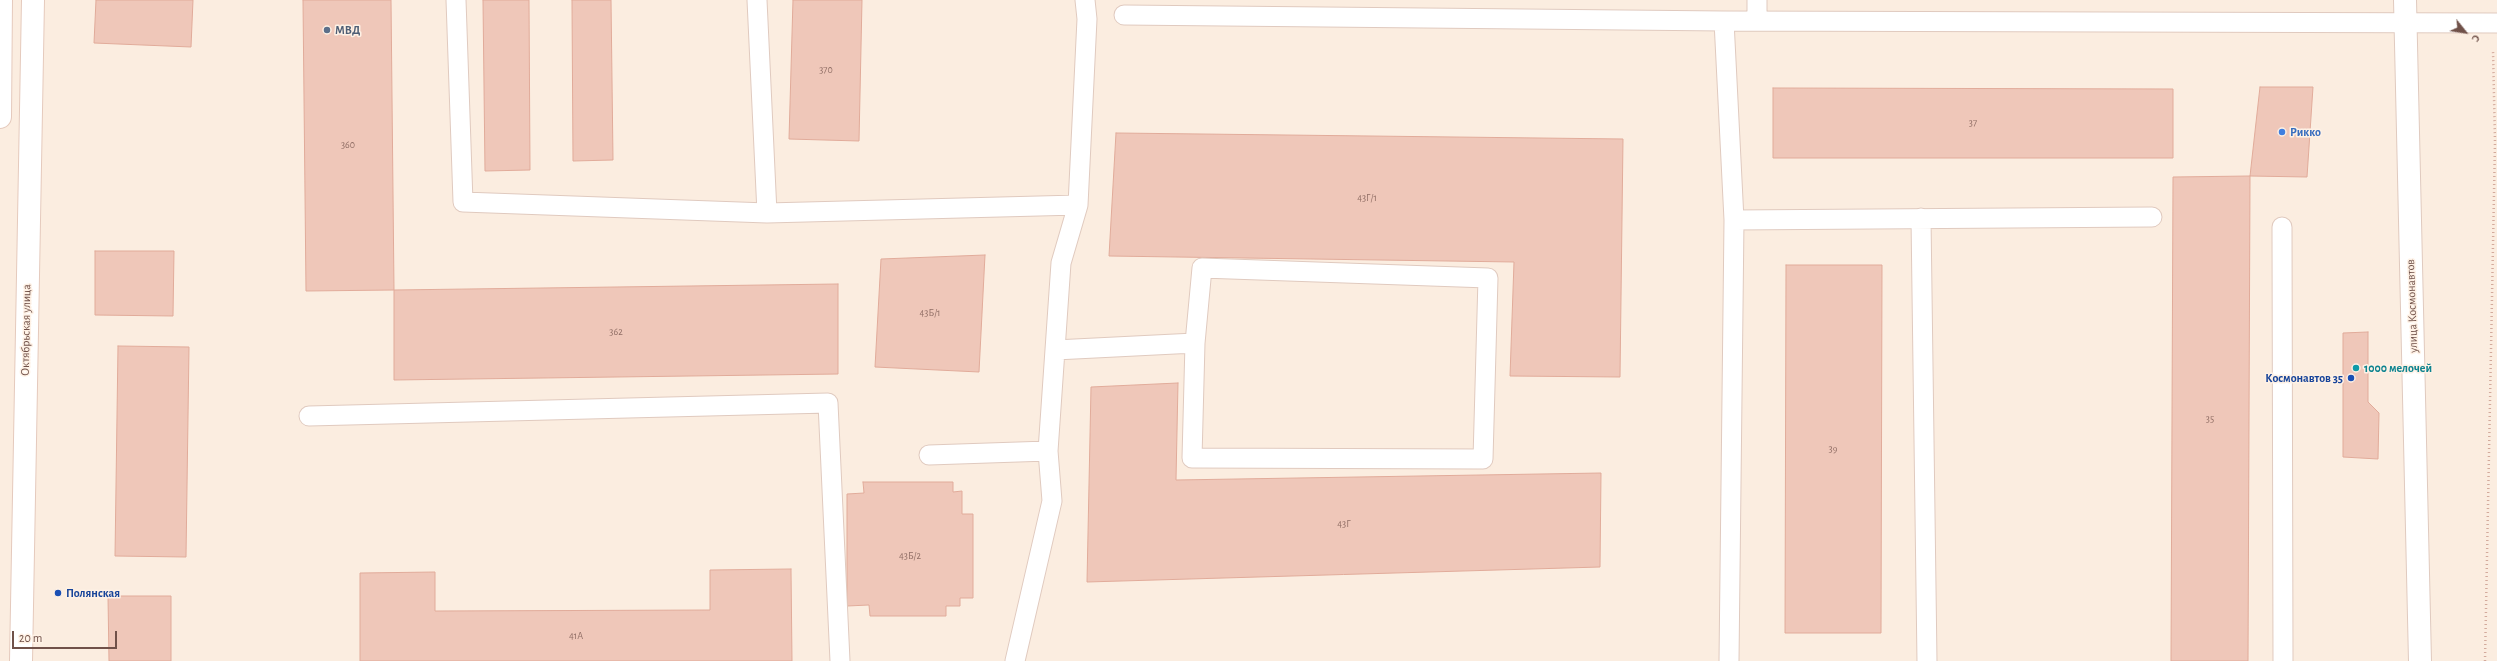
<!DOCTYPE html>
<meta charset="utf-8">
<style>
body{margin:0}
#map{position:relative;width:2497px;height:661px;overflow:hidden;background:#fbede0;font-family:"Alegreya Sans",sans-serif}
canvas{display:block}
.north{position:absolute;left:2445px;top:12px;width:40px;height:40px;-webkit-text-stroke:3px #fef1e5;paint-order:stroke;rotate:120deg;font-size:11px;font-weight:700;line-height:16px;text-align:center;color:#705149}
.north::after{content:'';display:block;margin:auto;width:14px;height:18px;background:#705149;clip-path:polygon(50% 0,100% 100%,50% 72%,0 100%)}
.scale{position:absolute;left:12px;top:631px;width:105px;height:18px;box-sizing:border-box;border:2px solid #705149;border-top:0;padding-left:5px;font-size:12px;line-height:14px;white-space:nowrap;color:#705149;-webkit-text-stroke:3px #fef1e5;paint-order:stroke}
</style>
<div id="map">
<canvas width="2497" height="661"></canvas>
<div class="north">С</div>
<div class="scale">20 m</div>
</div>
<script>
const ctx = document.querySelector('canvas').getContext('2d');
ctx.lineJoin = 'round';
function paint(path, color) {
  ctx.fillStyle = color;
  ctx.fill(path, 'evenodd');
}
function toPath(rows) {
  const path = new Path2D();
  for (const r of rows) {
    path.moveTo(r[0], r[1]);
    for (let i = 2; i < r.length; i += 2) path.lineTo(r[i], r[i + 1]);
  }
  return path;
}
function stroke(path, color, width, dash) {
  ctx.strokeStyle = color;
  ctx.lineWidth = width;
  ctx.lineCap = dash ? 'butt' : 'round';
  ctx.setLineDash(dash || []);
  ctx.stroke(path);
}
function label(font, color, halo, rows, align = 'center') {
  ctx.font = font + ' "Alegreya Sans",sans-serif';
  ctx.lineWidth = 3;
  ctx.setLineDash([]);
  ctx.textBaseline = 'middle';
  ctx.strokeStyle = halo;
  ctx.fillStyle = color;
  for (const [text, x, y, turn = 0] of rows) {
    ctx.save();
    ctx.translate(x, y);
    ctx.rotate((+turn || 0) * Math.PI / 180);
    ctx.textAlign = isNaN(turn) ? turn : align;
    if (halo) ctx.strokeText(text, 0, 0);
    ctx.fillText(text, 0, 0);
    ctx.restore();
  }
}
const building = toPath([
 [96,0,193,0,191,47,94,43,96,0],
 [303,0,391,0,394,290,306,291,303,0],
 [483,0,529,0,530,170,485,171,483,0],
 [572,0,611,0,613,160,573,161,572,0],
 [793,0,862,0,859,141,789,139,793,0],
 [2260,87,2313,87,2307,177,2250,176,2260,87],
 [1773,88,2173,89,2173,158,1773,158,1773,88],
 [1116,133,1623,139,1620,377,1510,376,1514,262,1109,256,1116,133],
 [2250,176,2248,661,2171,661,2173,177,2250,176],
 [95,251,174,251,173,316,95,315,95,251],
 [985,255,979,372,875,367,881,259,985,255],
 [1786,265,1882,265,1881,633,1785,633,1786,265],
 [838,284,838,374,394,380,394,290,838,284],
 [2368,332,2368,402,2379,413,2378,459,2343,457,2343,333,2368,332],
 [118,346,189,347,186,557,115,556,118,346],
 [1178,383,1176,480,1601,473,1600,567,1087,582,1091,387,1178,383],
 [863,482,953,482,953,492,962,491,962,514,973,514,973,598,960,598,960,606,946,606,946,616,870,616,869,605,847,606,847,494,864,493,863,482],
 [791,569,792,661,360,661,360,573,435,572,435,611,710,610,710,570,791,569],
 [108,596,171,596,171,661,109,661,108,596]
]);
paint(building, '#efc7b9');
stroke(building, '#e1ab9a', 1);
const service = toPath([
 [456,0,463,202,767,213,1078,205],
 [757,0,767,213],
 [1124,15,1724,21,2497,23],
 [1724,21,1734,220,2152,217],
 [1757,21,1757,0],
 [1921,218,1927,661],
 [2282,227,2283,661],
 [1055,350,1195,343,1192,458,1483,459,1488,278,1202,268,1195,343],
 [309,416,828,403,840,661],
 [929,455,1048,451],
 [1015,661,1052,501,1048,451,1061,263,1078,205,1087,19,1085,0],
 [1729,661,1734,220]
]);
const tertiary = toPath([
 [2405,0,2420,661]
]);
const secondary = toPath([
 [0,117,1,0],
 [21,661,33,0]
]);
stroke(service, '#e0cabf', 21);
stroke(tertiary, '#e0cabf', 24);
stroke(secondary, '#e5cabd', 24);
stroke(toPath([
 [2485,661,2495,142,2493,50]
]), '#d3aa9c', 2.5, [1, 3]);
stroke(service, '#fff', 19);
stroke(tertiary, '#fff', 22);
stroke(secondary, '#fff', 22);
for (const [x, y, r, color] of [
 [327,30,4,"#5c6f8a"],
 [2282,132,4,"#3f7fe0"],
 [2356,368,4,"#0f9aa8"],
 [2351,378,4,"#1a4fb4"],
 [58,593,4,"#1a4fb4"]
]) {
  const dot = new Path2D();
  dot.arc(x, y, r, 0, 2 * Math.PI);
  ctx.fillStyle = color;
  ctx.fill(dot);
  stroke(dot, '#fef1e5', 1.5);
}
label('10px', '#906e65', null, [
 ["370",826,70],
 ["37",1973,123],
 ["360",348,145],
 ["43Г/1",1367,198],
 ["43Б/1",930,313],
 ["362",616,332],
 ["35",2210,419],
 ["39",1833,449],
 ["43Г",1344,524],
 ["43Б/2",910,556],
 ["41А",576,636]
]);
label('bold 12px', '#4e5e75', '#fef1e5', [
 ["МВД",335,30]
], 'left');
label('bold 12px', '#366cbe', '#fef1e5', [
 ["Рикко",2290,132]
], 'left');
label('12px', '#705149', '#fef1e5', [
 ["улица Космонавтов",2412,306,-92],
 ["Октябрьская улица",26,330,-89]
]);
label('bold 12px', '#0d838f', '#fef1e5', [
 ["1000 мелочей",2364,368]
], 'left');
label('bold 12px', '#164399', '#fef1e5', [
 ["Космонавтов 35",2343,378],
 ["Полянская",66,593,"left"]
], 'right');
</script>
